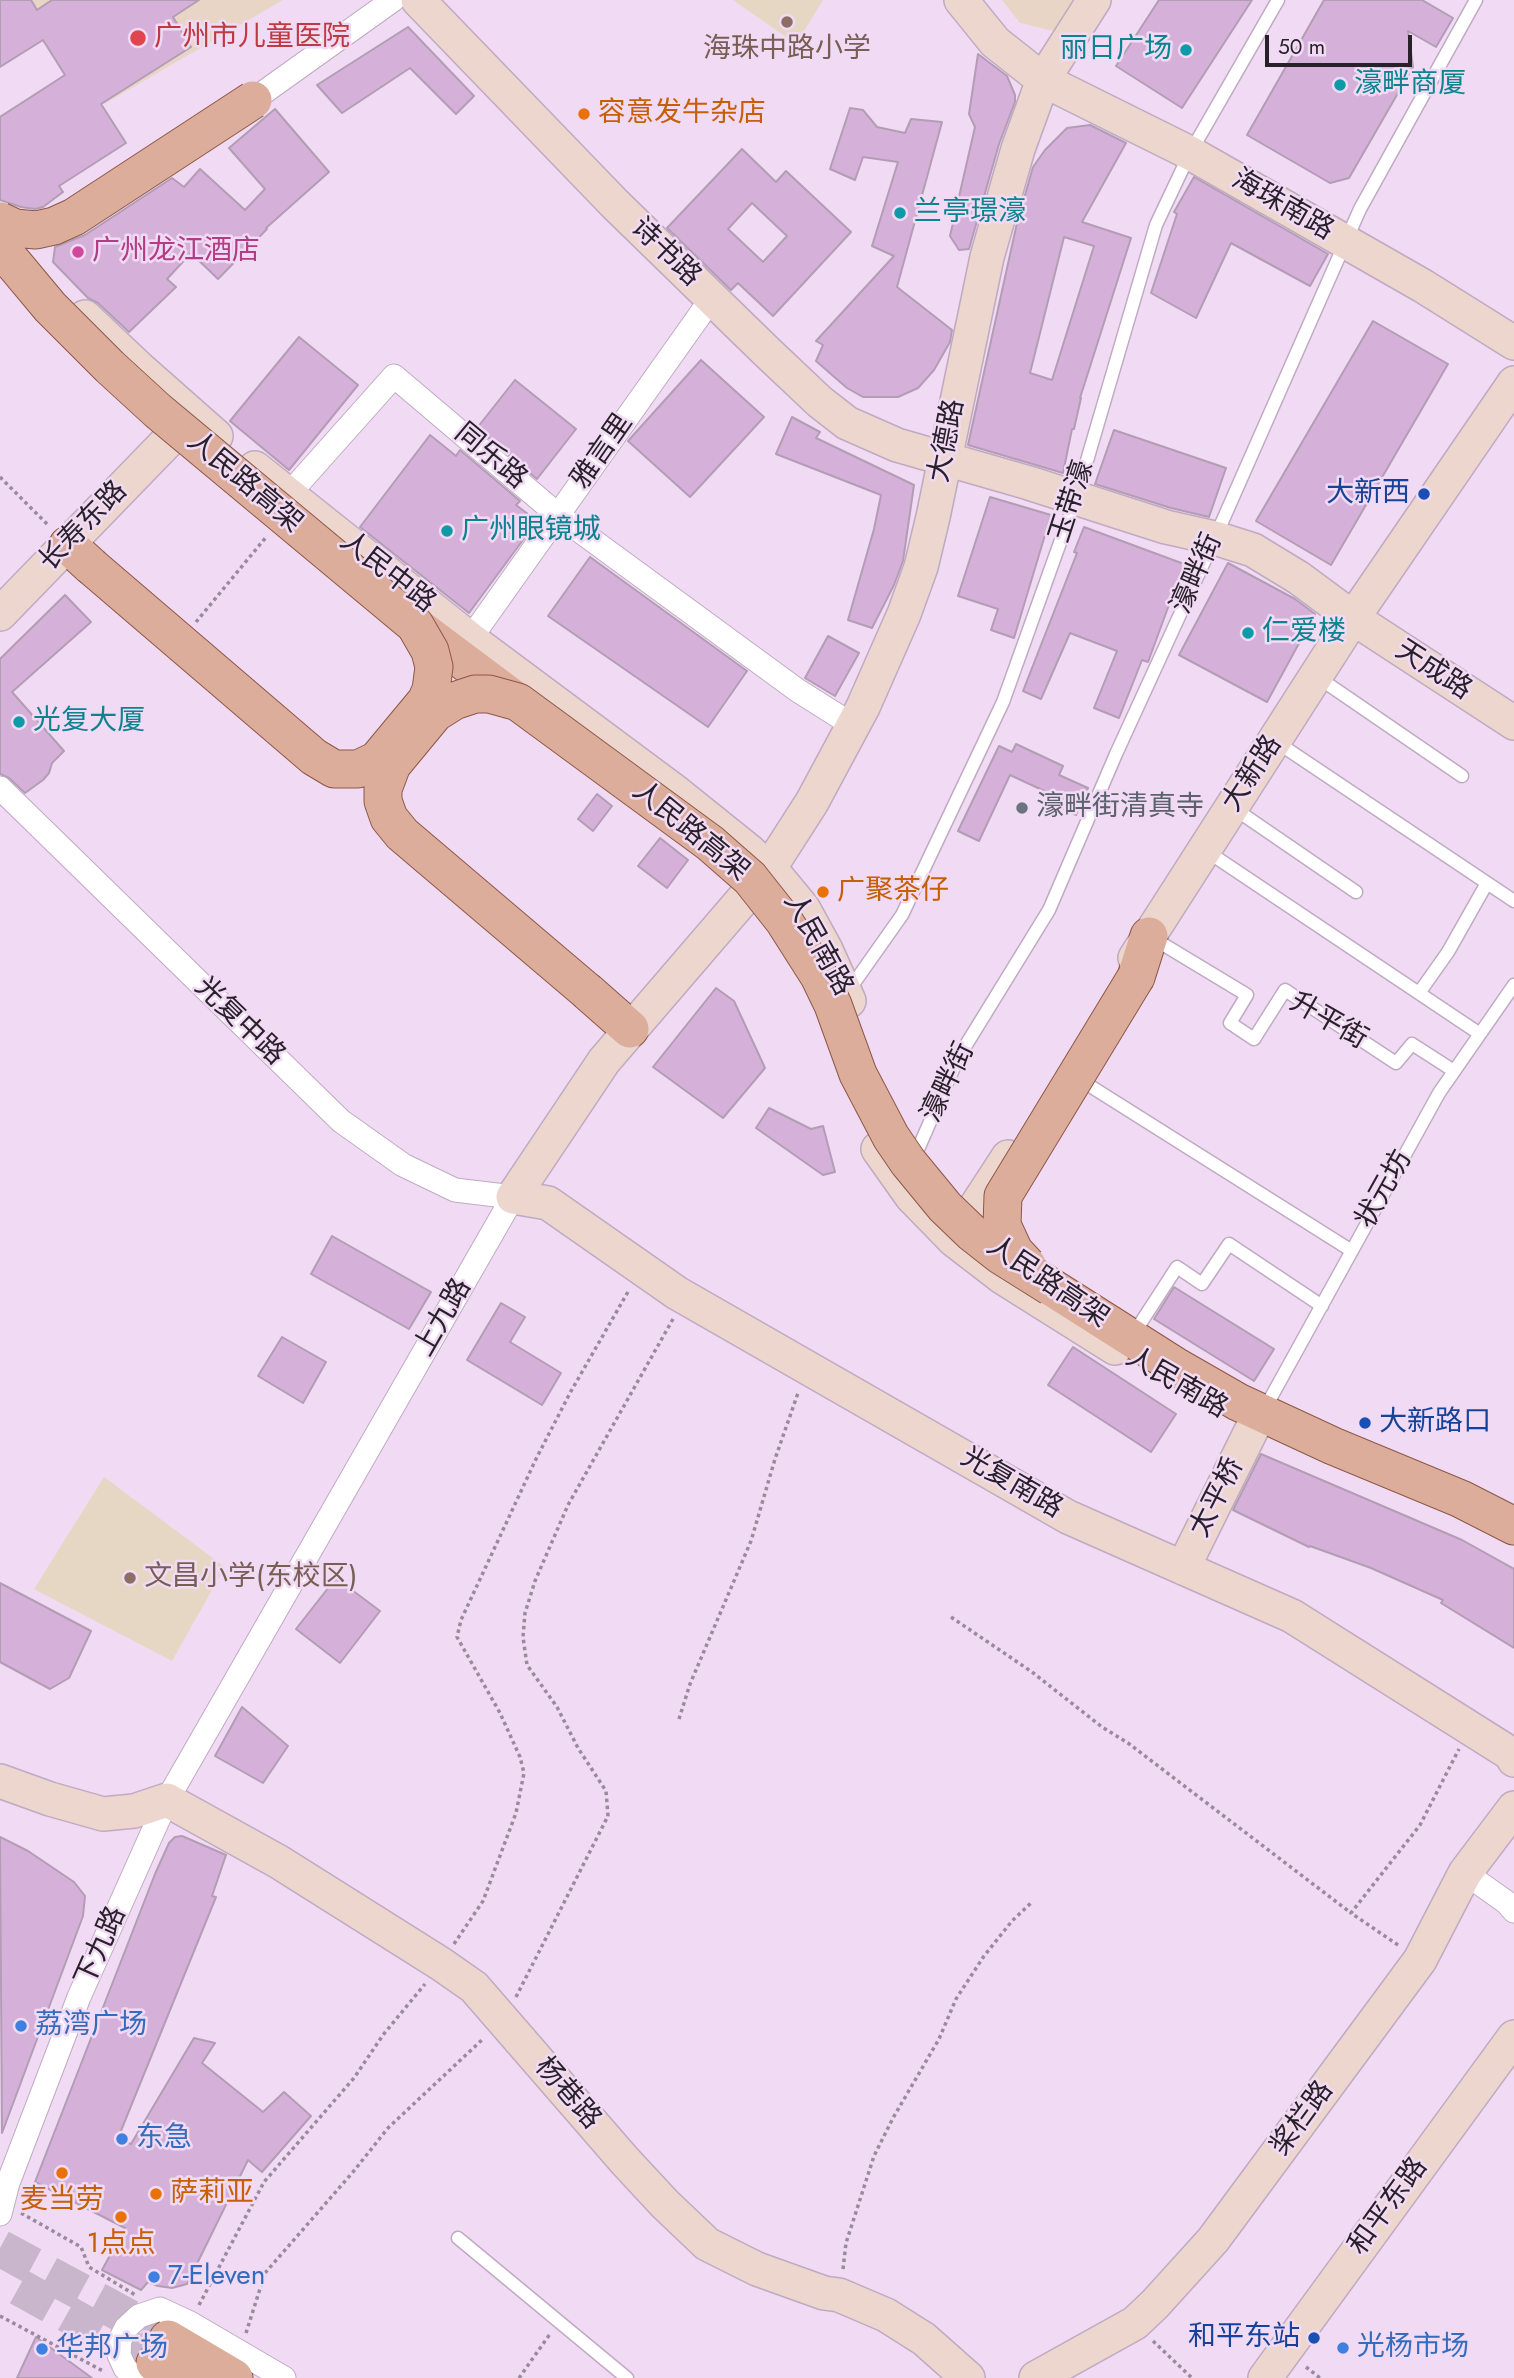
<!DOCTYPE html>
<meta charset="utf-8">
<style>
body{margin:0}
#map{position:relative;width:1514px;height:2378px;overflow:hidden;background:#f1daf4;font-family:Jost,sans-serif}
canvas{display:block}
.scale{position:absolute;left:1265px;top:35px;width:147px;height:32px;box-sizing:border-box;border:4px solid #29212a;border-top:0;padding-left:9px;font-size:21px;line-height:24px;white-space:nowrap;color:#29212a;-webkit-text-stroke:5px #f1daf4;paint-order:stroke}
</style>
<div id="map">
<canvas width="1514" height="2378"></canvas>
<div class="scale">50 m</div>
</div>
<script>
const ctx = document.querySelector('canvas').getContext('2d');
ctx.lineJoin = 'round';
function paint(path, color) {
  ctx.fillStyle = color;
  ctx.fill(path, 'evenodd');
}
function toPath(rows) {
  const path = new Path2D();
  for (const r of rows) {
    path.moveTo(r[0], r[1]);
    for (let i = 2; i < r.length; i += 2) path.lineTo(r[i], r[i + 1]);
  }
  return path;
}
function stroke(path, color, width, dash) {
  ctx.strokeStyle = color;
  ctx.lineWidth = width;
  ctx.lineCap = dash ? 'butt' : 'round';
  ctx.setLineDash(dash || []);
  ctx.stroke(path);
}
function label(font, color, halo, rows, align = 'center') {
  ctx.font = font + ' Jost,"Noto Sans SC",sans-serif';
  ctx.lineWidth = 5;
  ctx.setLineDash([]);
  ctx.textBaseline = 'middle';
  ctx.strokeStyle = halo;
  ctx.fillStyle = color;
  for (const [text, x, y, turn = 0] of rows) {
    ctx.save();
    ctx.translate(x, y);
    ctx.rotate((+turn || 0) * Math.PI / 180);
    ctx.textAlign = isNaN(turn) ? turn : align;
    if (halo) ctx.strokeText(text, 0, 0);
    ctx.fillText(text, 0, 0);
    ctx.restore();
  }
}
paint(toPath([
 [733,0,823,0,796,44],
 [104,1477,225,1567,172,1661,34,1589]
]), '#e6d7c4');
paint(toPath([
 [0,0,283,0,104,104,50,23],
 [1002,0,1074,0,1054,31,1020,23]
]), '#e8d5c5');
const building = toPath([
 [0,0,31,0,37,10,52,0,199,0,173,17,191,47,101,104,126,143,59,186,63,192,43,207,35,209,21,207,0,200,0,117,65,75,43,40,0,67,0,0],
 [1159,0,1252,0,1182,108,1116,66,1159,0],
 [1324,0,1422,0,1453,18,1436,47,1408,31,1413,67,1349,178,1330,183,1247,135,1324,0],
 [408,27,474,96,456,114,410,68,342,113,317,85,408,27],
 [978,54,1007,76,1015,95,1015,102,999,144,969,249,959,250,950,236,975,127,969,114,978,54],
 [850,108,863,110,877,127,905,133,911,119,942,122,897,287,952,330,950,342,934,370,918,388,898,397,863,397,847,388,816,361,823,345,816,341,894,256,872,246,898,162,863,157,855,180,830,169,850,108],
 [275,109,329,172,266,228,267,229,218,279,191,253,167,279,176,287,129,332,98,303,88,298,53,262,55,247,85,235,172,178,184,187,200,169,245,210,265,189,229,148,275,109],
 [1090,125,1126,143,1082,222,1131,238,1080,398,1081,398,1074,429,1072,429,1063,473,968,445,1017,223,1033,167,1045,150,1067,128,1090,125],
 [1064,237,1094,246,1052,380,1030,373,1064,237],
 [742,149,776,182,786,171,851,232,773,316,738,283,731,290,667,228,742,149],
 [752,203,787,236,763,262,728,229,752,203],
 [1194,177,1328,254,1310,286,1231,243,1196,318,1151,293,1177,214,1174,212,1194,177],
 [1373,321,1448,364,1331,565,1256,521,1373,321],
 [299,337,358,385,289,470,230,421,299,337],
 [701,360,764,417,690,497,628,441,701,360],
 [515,380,576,429,537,479,477,428,515,380],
 [792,417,820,432,816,438,914,485,903,561,894,585,872,628,848,620,874,529,881,495,776,454,792,417],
 [1114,430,1226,468,1209,517,1171,508,1095,484,1114,430],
 [430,435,456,456,460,450,520,501,516,505,537,521,469,613,360,527,430,435],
 [990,497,1051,515,1014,638,991,630,998,609,958,596,990,497],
 [1084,527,1184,564,1148,662,1142,660,1119,718,1094,708,1117,651,1070,633,1041,699,1023,691,1077,553,1074,552,1084,527],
 [590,557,747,671,708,727,548,616,590,557],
 [1228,563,1295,599,1315,614,1267,702,1179,655,1228,563],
 [65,595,91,622,12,692,64,751,52,763,49,773,43,780,25,793,9,778,0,774,0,659,65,595],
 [828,636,859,653,835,696,805,678,828,636],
 [1016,744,1063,766,1059,775,1088,788,1076,815,1050,802,1053,795,1010,775,979,841,958,831,999,746,1012,752,1016,744],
 [597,794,612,806,593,831,578,819,597,794],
 [660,838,688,860,667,888,638,866,660,838],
 [716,988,734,1001,765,1068,723,1118,653,1067,716,988],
 [769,1108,811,1129,823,1126,835,1172,823,1175,756,1128,769,1108],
 [332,1236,431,1292,409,1329,311,1274,332,1236],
 [1174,1287,1274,1349,1254,1381,1154,1319,1174,1287],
 [501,1303,525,1317,510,1342,561,1373,542,1405,467,1360,501,1303],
 [282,1337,326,1362,303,1403,258,1376,282,1337],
 [1073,1347,1176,1414,1151,1452,1048,1385,1073,1347],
 [1261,1454,1462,1540,1514,1569,1514,1648,1441,1603,1443,1600,1371,1568,1310,1546,1309,1547,1233,1510,1261,1454],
 [336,1578,380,1611,340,1663,296,1629,336,1578],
 [0,1583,91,1631,69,1678,50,1689,0,1662,0,1583],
 [242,1707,288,1746,263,1783,215,1756,242,1707],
 [182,1836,226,1855,212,1896,216,1897,118,2138,131,2144,194,2038,215,2043,202,2063,263,2112,284,2092,311,2116,262,2172,248,2160,187,2284,172,2288,158,2286,148,2282,141,2290,102,2270,125,2228,35,2182,155,1874,169,1843,175,1837,182,1836],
 [0,1837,28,1851,74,1882,85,1896,83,1916,2,2133,0,1837],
 [36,2337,92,2378,17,2378,36,2337]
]);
paint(building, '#d5b1da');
stroke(building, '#b39db5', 2);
stroke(toPath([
 [0,2248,168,2339],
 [19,2287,155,2363]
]), '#c9b5cc', 37, [37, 18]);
const lane = toPath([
 [1316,676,1462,776],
 [1275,741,1514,901],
 [1232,807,1356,892],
 [1205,850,1480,1034],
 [1151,937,1247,995,1230,1023,1254,1039,1285,990,1396,1063,1412,1044,1454,1071],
 [849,990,902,915,1003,702,1076,498,1156,225,1190,153,1278,0],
 [1419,993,1448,952,1487,883],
 [1079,1079,1352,1251],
 [919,1147,958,1058,1049,910,1116,754,1215,538,1360,209,1476,0],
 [1140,1324,1177,1267,1202,1284,1229,1244,1322,1306],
 [1269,1401,1439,1093,1514,985],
 [458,2238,627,2378]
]);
const street = toPath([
 [253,100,393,0],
 [288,495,394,376,558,515,797,690,854,726],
 [470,639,712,298],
 [0,788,341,1121,403,1165,455,1190,513,1197,167,1800,79,1997,8,2183,0,2214],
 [1465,1873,1506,1902,1514,1911],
 [135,2378,125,2368,119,2355,120,2340,126,2328,139,2316,160,2309,190,2323,284,2378]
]);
const secondary = toPath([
 [418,0,615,204,767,352,820,402,847,423,897,445,1029,483,1166,527,1215,538,1253,550,1299,578,1353,618,1514,723],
 [961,0,995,42,1043,80,1190,153,1423,286,1514,343],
 [1094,0,1043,80,1018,149,987,257,933,517,921,567,904,614,863,707,812,802,769,869,604,1061,513,1197,548,1203,677,1293,1068,1517,1292,1616,1511,1754,1514,1760],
 [85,317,139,368,216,436],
 [255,468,470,639,677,793,748,850,779,879,803,908,826,950,849,1001],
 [0,614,192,416],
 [1135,958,1353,618,1514,383],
 [878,1149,912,1197,954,1240,1002,1277,1115,1348],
 [954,1240,1008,1157],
 [1183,1568,1253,1427],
 [0,1781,50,1799,103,1814,134,1811,167,1800,279,1862,441,1964,474,1987,625,2161,665,2204,707,2244,757,2269,824,2293,839,2295,886,2315,924,2339,968,2378],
 [1036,2378,1135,2323,1155,2304,1213,2240,1420,1960,1465,1873,1514,1808],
 [1265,2378,1514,2037]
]);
const primary = toPath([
 [68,545,91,566],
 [415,625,518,702],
 [1136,977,1149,936],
 [588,992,630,1029],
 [1051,1287,1177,1367,1238,1402,1333,1446,1461,1499,1514,1526],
 [168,2339,234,2378],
 [155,2363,184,2378]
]);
stroke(lane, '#bfaac2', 15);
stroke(street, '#bfaac2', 25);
stroke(secondary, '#bfaac2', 36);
stroke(primary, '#8d5847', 39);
stroke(toPath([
 [0,477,48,525],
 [196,622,267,536],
 [951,1617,1032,1672,1102,1727,1128,1743,1351,1913],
 [679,1719,690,1684,751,1541,775,1459,798,1393],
 [454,1944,483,1901,516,1813,524,1773,520,1757,500,1713,457,1637,461,1620,536,1459,570,1393,629,1290],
 [1398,1945,1351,1913,1420,1825,1459,1749],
 [516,1997,608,1816,606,1791,578,1748,557,1707,527,1665,523,1637,525,1613,535,1581,568,1505,673,1319],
 [21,2213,81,2247,89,2267,137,2296],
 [843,2269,846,2243,874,2156,893,2118,939,2039,956,1999,984,1956,1012,1921,1033,1901],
 [199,2305,264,2182,354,2078,383,2035,425,1984],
 [0,2316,103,2371],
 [246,2333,265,2273,353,2172,388,2128,484,2038],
 [1153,2341,1192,2378],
 [1306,2367,1320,2378],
 [519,2378,550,2334]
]), '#9a8a9d', 3.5, [3.5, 3.5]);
stroke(lane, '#fff', 12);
stroke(street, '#fff', 23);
stroke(secondary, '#edd6cd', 33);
stroke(primary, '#dbad9a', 37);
const primaryBridge = toPath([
 [0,221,15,228,36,230,54,226,74,217,253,100],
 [0,247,50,307,110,367,158,411,415,625,430,651,434,667,431,690,426,701,377,760,358,769,334,769,314,757,91,566],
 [588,992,402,834,389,818,383,801,383,789,392,765,435,713,454,701,475,694,489,694,518,702,710,843,750,878,784,921,819,976,833,1005,858,1074,891,1137,908,1162,945,1207,972,1233,1000,1255,1051,1287],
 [1027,1265,1014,1251,1002,1225,1003,1196,1136,977]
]);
stroke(primaryBridge, '#8d5847', 39, []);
stroke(primaryBridge, '#dbad9a', 37);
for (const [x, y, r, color] of [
 [787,22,7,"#8d6e63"],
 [138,38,9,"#e0444e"],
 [1186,50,7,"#0f9aa8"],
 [1340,85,7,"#0f9aa8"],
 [584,114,7,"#e8710a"],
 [900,213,7,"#0f9aa8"],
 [78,252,7,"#d1479c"],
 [1424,494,7,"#1a4fb4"],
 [447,531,7,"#0f9aa8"],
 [1248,633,7,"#0f9aa8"],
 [19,722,7,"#0f9aa8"],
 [1022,808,7,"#6b7280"],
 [823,892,7,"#e8710a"],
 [1365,1423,7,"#1a4fb4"],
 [130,1578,7,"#8d6e63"],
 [21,2026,7,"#3f7fe0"],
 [122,2139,7,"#3f7fe0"],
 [62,2173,7,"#e8710a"],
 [156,2194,7,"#e8710a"],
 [121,2217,7,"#e8710a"],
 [154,2277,7,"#3f7fe0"],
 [1314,2338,7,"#1a4fb4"],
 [1343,2348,7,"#3f7fe0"],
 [42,2349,7,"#3f7fe0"]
]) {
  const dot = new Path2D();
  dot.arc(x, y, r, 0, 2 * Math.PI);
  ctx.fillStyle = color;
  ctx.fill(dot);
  stroke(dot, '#f1daf4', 2.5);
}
label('28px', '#be3a42', '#f1daf4', [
 ["广州市儿童医院",154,38]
], 'left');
label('28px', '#785e54', '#f1daf4', [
 ["海珠中路小学",787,50],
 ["文昌小学(东校区)",144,1578,"left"]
]);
label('28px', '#0d838f', '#f1daf4', [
 ["丽日广场",1172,50,"right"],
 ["濠畔商厦",1354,85],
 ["兰亭璟濠",914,213],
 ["广州眼镜城",461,531],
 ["仁爱楼",1262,633],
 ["光复大厦",33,722]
], 'left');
label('28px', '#c56008', '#f1daf4', [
 ["容意发牛杂店",598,114],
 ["广聚茶仔",837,892],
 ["萨莉亚",170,2194],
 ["麦当劳",62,2201,"center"],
 ["1点点",121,2245,"center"]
], 'left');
label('28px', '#29212a', '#f1daf4', [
 ["海珠南路",1282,206,30],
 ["诗书路",665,253,44],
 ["大德路",948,441,-79],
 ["雅言里",603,452,-55],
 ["同乐路",490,457,40],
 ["人民路高架",244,483,40],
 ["玉带濠",1073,502,-72],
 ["长寿东路",84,527,-46],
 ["人民中路",387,573,38],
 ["濠畔街",1198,574,-66],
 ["天成路",1433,671,33],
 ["大新路",1253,774,-57],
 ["人民路高架",690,832,39],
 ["人民南路",817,945,61],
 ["光复中路",239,1022,44],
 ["升平街",1328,1022,30],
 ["濠畔街",949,1083,-64],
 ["状元坊",1385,1190,-61],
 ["人民路高架",1047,1283,34],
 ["上九路",444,1318,-60],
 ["人民南路",1176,1384,30],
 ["光复南路",1011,1484,30],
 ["太平桥",1218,1498,-63],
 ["下九路",102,1947,-66],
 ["杨巷路",567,2094,49],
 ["桨栏路",1303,2119,-54],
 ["和平东路",1389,2207,-54]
]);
label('28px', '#b23c85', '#f1daf4', [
 ["广州龙江酒店",92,252]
], 'left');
label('28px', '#164399', '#f1daf4', [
 ["大新西",1410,494],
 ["大新路口",1379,1423,"left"],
 ["和平东站",1300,2338]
], 'right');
label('28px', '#5b616d', '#f1daf4', [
 ["濠畔街清真寺",1036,808]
], 'left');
label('28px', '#366cbe', '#f1daf4', [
 ["荔湾广场",35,2026],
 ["东急",136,2139],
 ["7-Eleven",168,2277],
 ["光杨市场",1357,2348],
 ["华邦广场",56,2349]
], 'left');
</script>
